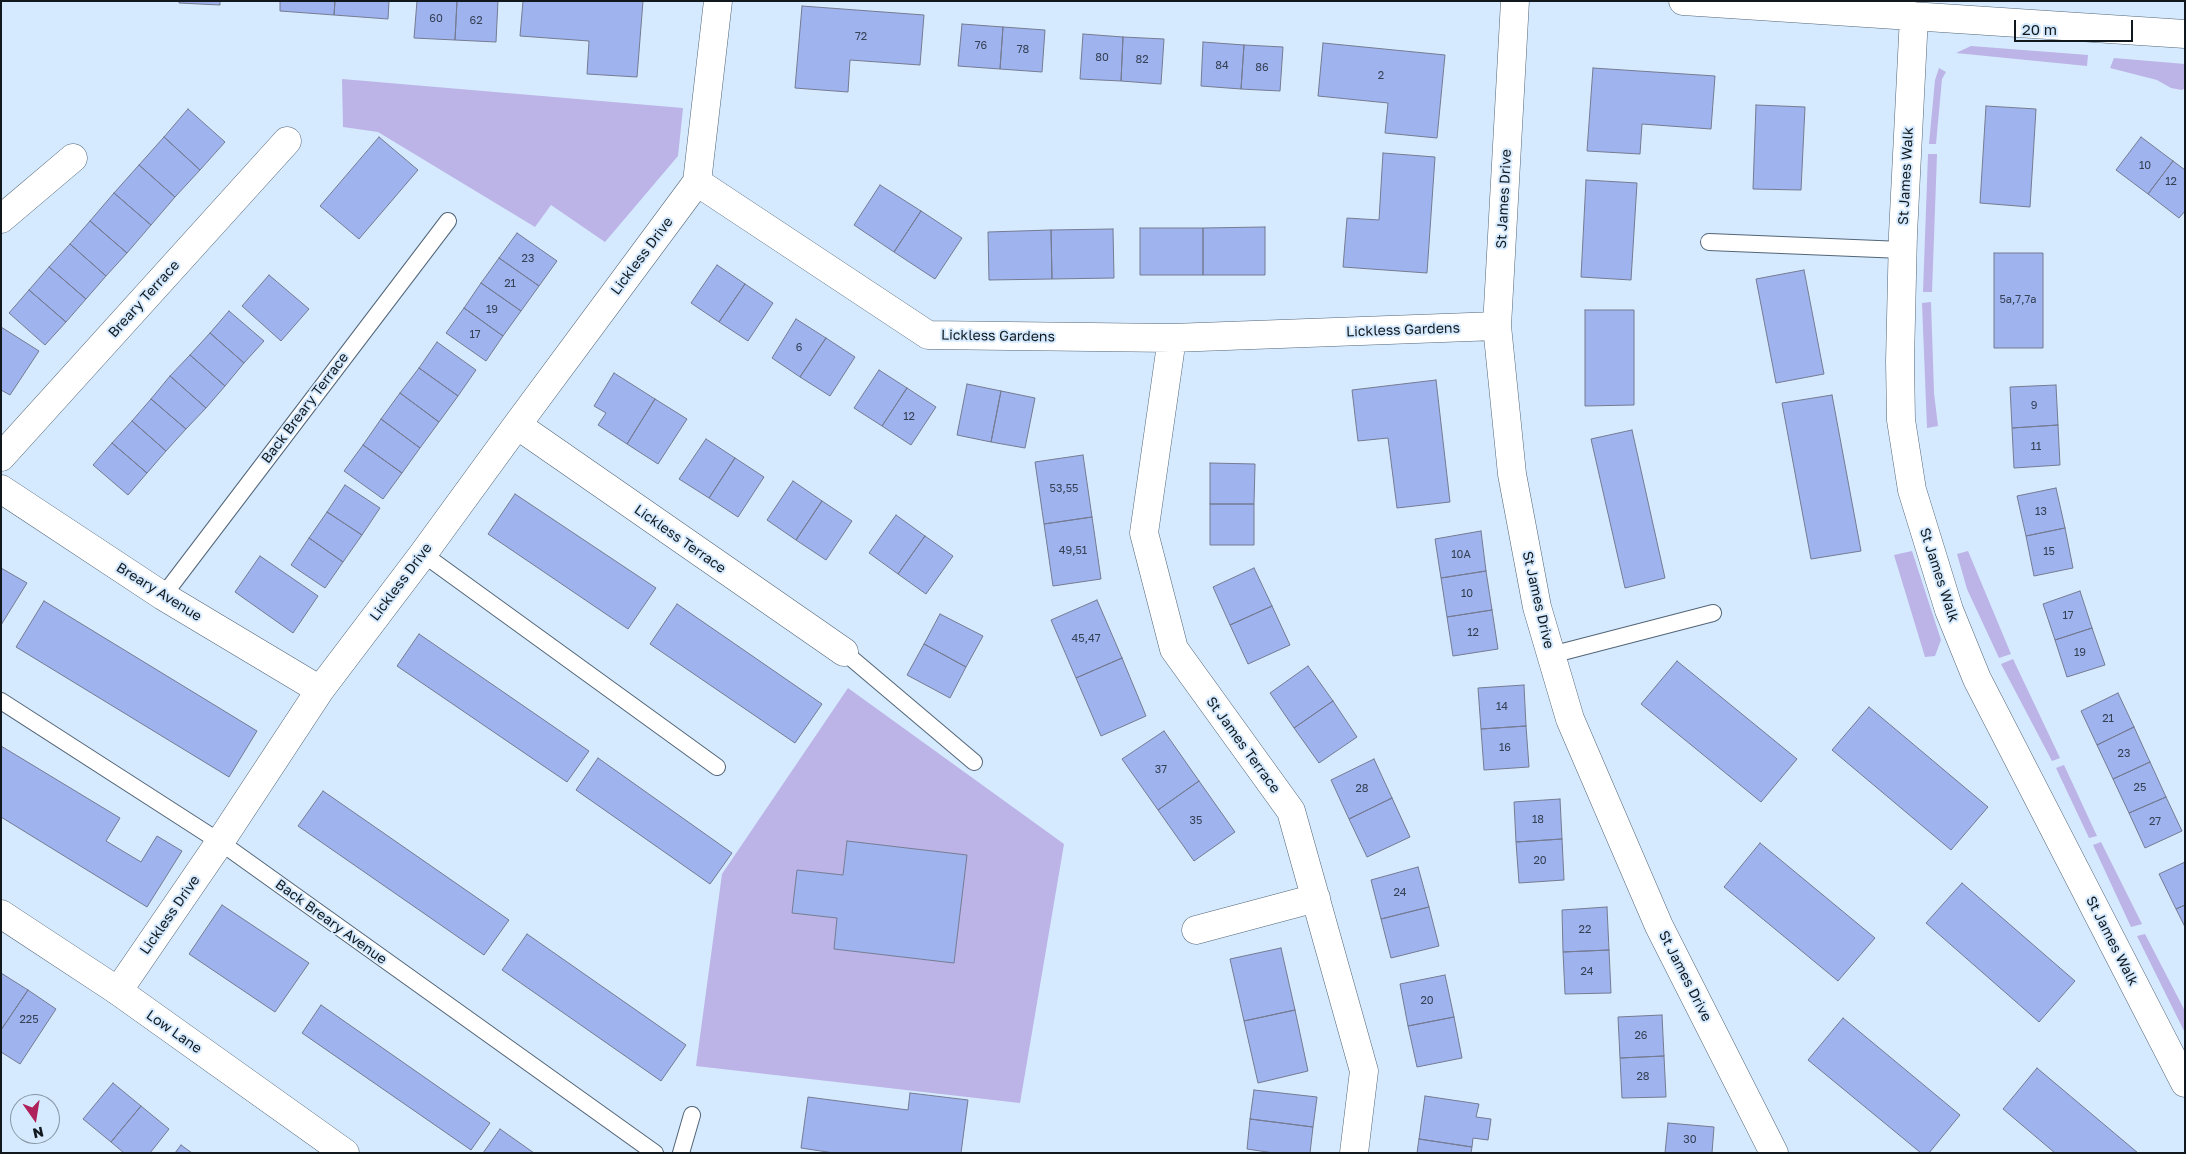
<!DOCTYPE html>
<style>
body{margin:0}
#map{position:relative;width:2186px;height:1154px;overflow:hidden;background:#d5eafe;font-family:"Golos Text",sans-serif}
canvas{display:block}
.frame{position:absolute;inset:0;border:2px solid #11191f;pointer-events:none}
.north{position:absolute;left:10px;top:1094px;width:50px;height:50px;box-sizing:border-box;background:#d5eafe;border:1px solid #8796a5;border-radius:50%;rotate:167deg;font-size:14px;font-weight:700;line-height:20px;text-align:center;color:#11191f}
.north::after{content:'';display:block;margin:auto;width:18px;height:22px;background:#af215b;clip-path:polygon(50% 0,100% 100%,50% 72%,0 100%)}
.scale{position:absolute;left:2014px;top:20px;width:119px;height:22px;box-sizing:border-box;border:2px solid #11191f;border-top:0;padding-left:6px;font-size:15px;line-height:18px;white-space:nowrap;color:#11191f;-webkit-text-stroke:4px #d5eafe;paint-order:stroke}
</style>
<div id="map">
<canvas width="2186" height="1154"></canvas>
<div class="frame"></div>
<div class="north">N</div>
<div class="scale">20 m</div>
</div>
<script>
const ctx = document.querySelector('canvas').getContext('2d');
ctx.lineJoin = 'round';
function paint(path, color) {
  ctx.fillStyle = color;
  ctx.fill(path, 'evenodd');
}
function toPath(rows) {
  const path = new Path2D();
  for (const r of rows) {
    path.moveTo(r[0], r[1]);
    for (let i = 2; i < r.length; i += 2) path.lineTo(r[i], r[i + 1]);
  }
  return path;
}
function stroke(path, color, width, dash) {
  ctx.strokeStyle = color;
  ctx.lineWidth = width;
  ctx.lineCap = dash ? 'butt' : 'round';
  ctx.setLineDash(dash || []);
  ctx.stroke(path);
}
function label(font, color, halo, rows, align = 'center') {
  ctx.font = font + ' "Golos Text",sans-serif';
  ctx.lineWidth = 4;
  ctx.setLineDash([]);
  ctx.textBaseline = 'middle';
  ctx.strokeStyle = halo;
  ctx.fillStyle = color;
  for (const [text, x, y, turn = 0] of rows) {
    ctx.save();
    ctx.translate(x, y);
    ctx.rotate((+turn || 0) * Math.PI / 180);
    ctx.textAlign = isNaN(turn) ? turn : align;
    if (halo) ctx.strokeText(text, 0, 0);
    ctx.fillText(text, 0, 0);
    ctx.restore();
  }
}
paint(toPath([
 [1971,46,2088,55,2087,66,1956,53],
 [2114,58,2185,64,2185,88,2182,90,2171,88,2157,80,2110,68],
 [1939,68,1946,72,1942,79,1936,144,1929,144,1935,80],
 [342,79,683,108,678,156,605,242,551,205,535,227,378,132,343,127],
 [1928,154,1937,154,1932,292,1923,292],
 [1931,302,1934,393,1938,426,1927,428,1922,303],
 [1912,551,1941,640,1935,656,1925,657,1894,555],
 [1968,551,2011,654,1999,658,1967,589,1957,554],
 [2013,659,2060,758,2052,761,2001,664],
 [848,688,1064,844,1020,1103,696,1066,722,874],
 [847,841,966,855,954,963,834,949,837,918,792,913,797,870,843,875],
 [2064,765,2097,836,2089,838,2056,768],
 [2101,842,2142,924,2131,927,2093,845],
 [2145,934,2185,1011,2185,1033,2137,936]
]), '#bcb3e7');
const building = toPath([
 [179,1,220,1,220,5,179,3,179,1],
 [280,1,335,1,334,15,280,11,280,1],
 [335,1,389,1,388,19,334,15,335,1],
 [417,1,457,1,455,40,414,38,417,1],
 [457,1,498,1,496,42,455,40,457,1],
 [523,1,643,1,637,77,587,74,589,41,520,36,523,1],
 [802,6,924,15,920,65,850,60,848,92,795,88,802,6],
 [962,24,1003,27,1000,69,958,66,962,24],
 [1003,27,1045,30,1042,72,1000,69,1003,27],
 [1083,34,1123,37,1121,81,1080,79,1083,34],
 [1123,37,1164,39,1161,84,1121,81,1123,37],
 [1203,42,1244,45,1241,89,1201,86,1203,42],
 [1323,43,1445,55,1437,138,1385,133,1388,103,1318,96,1323,43],
 [1244,45,1283,47,1280,91,1241,89,1244,45],
 [1593,68,1715,76,1711,129,1642,124,1640,154,1587,151,1593,68],
 [1756,105,1805,107,1801,190,1753,189,1756,105],
 [1986,106,2036,109,2030,207,1980,203,1986,106],
 [188,109,225,142,200,170,164,137,188,109],
 [164,137,200,170,175,197,139,165,164,137],
 [379,137,418,170,359,239,320,206,379,137],
 [2141,137,2173,161,2148,194,2116,170,2141,137],
 [1383,153,1435,157,1427,273,1343,267,1347,218,1379,220,1383,153],
 [2173,161,2185,170,2185,211,2179,218,2148,194,2173,161],
 [139,165,175,197,151,225,114,193,139,165],
 [1586,180,1637,183,1631,280,1581,277,1586,180],
 [880,185,921,211,894,252,854,225,880,185],
 [114,193,151,225,127,253,90,221,114,193],
 [921,211,962,238,935,279,894,252,921,211],
 [90,221,127,253,106,276,70,244,90,221],
 [1265,227,1265,275,1203,275,1203,228,1265,227],
 [1140,228,1203,228,1203,275,1140,275,1140,228],
 [1113,229,1114,278,1052,279,1051,230,1113,229],
 [1051,230,1052,279,989,280,988,232,1051,230],
 [517,233,557,261,539,286,499,258,517,233],
 [70,244,106,276,86,299,49,267,70,244],
 [1994,253,2043,253,2043,348,1994,348,1994,253],
 [499,258,539,286,521,311,481,283,499,258],
 [717,265,745,284,719,322,691,303,717,265],
 [49,267,86,299,66,322,29,290,49,267],
 [1804,270,1824,374,1776,383,1756,279,1804,270],
 [269,275,309,309,281,341,242,306,269,275],
 [481,283,521,311,503,336,464,308,481,283],
 [745,284,773,303,748,341,719,322,745,284],
 [29,290,66,322,45,345,9,313,29,290],
 [464,308,503,336,486,361,446,333,464,308],
 [1585,310,1634,310,1634,405,1585,406,1585,310],
 [229,311,264,341,244,363,210,333,229,311],
 [796,319,826,338,800,377,772,358,796,319],
 [1,327,39,351,10,395,1,390,1,327],
 [210,333,244,363,225,386,190,355,210,333],
 [826,338,855,357,830,396,800,377,826,338],
 [437,342,476,370,458,396,419,368,437,342],
 [190,355,225,386,206,408,170,376,190,355],
 [419,368,458,396,439,422,400,393,419,368],
 [879,370,907,388,882,426,854,408,879,370],
 [614,373,655,399,627,444,598,425,606,413,594,406,614,373],
 [170,376,206,408,186,429,151,399,170,376],
 [1436,380,1450,502,1397,508,1388,438,1358,441,1352,390,1436,380],
 [967,384,1001,391,991,442,957,435,967,384],
 [2056,385,2058,425,2012,428,2010,387,2056,385],
 [907,388,936,407,911,445,882,426,907,388],
 [1001,391,1035,398,1025,448,991,442,1001,391],
 [400,393,439,422,420,448,381,419,400,393],
 [1832,395,1861,551,1811,559,1782,403,1832,395],
 [151,399,186,429,166,451,132,421,151,399],
 [655,399,687,419,658,464,627,444,655,399],
 [381,419,420,448,402,473,363,445,381,419],
 [132,421,166,451,147,473,112,443,132,421],
 [2058,425,2060,465,2014,468,2012,428,2058,425],
 [1632,430,1665,578,1625,588,1591,439,1632,430],
 [706,439,735,458,709,498,679,479,706,439],
 [112,443,147,473,128,495,93,465,112,443],
 [363,445,402,473,383,499,344,471,363,445],
 [1083,455,1092,517,1044,524,1035,462,1083,455],
 [735,458,764,477,738,517,709,498,735,458],
 [1210,463,1255,464,1254,504,1210,504,1210,463],
 [793,481,822,501,796,540,767,520,793,481],
 [345,485,380,508,362,535,327,512,345,485],
 [2056,488,2065,528,2026,536,2017,496,2056,488],
 [515,494,656,588,628,629,488,534,515,494],
 [822,501,852,521,826,560,796,540,822,501],
 [1210,504,1254,504,1254,545,1210,545,1210,504],
 [327,512,362,535,343,562,309,538,327,512],
 [896,515,925,536,898,574,869,553,896,515],
 [1092,517,1101,579,1053,586,1044,524,1092,517],
 [2065,528,2073,568,2034,576,2026,536,2065,528],
 [1481,531,1486,571,1441,578,1435,539,1481,531],
 [925,536,953,556,926,594,898,574,925,536],
 [309,538,343,562,325,588,291,565,309,538],
 [260,556,318,596,293,633,235,592,260,556],
 [1,568,27,583,1,625,1,568],
 [1254,568,1272,606,1230,625,1213,587,1254,568],
 [1486,571,1492,610,1447,617,1441,578,1486,571],
 [2080,591,2092,628,2055,640,2043,604,2080,591],
 [1097,600,1122,658,1076,678,1051,620,1097,600],
 [44,601,257,731,229,777,16,647,44,601],
 [677,604,822,704,795,743,650,644,677,604],
 [1272,606,1290,645,1248,664,1230,625,1272,606],
 [1492,610,1498,649,1453,656,1447,617,1492,610],
 [940,614,983,636,966,667,924,644,940,614],
 [2092,628,2105,665,2067,677,2055,640,2092,628],
 [419,634,589,751,567,782,397,666,419,634],
 [924,644,966,667,950,698,907,675,924,644],
 [1122,658,1146,716,1101,736,1076,678,1122,658],
 [1677,661,1797,759,1761,802,1641,704,1677,661],
 [1308,666,1333,701,1294,728,1270,693,1308,666],
 [1524,685,1526,726,1481,729,1478,688,1524,685],
 [2118,693,2134,727,2097,745,2081,711,2118,693],
 [1333,701,1357,737,1319,763,1294,728,1333,701],
 [1869,707,1988,807,1951,850,1832,750,1869,707],
 [1526,726,1529,767,1484,770,1481,729,1526,726],
 [2134,727,2150,762,2113,779,2097,745,2134,727],
 [1164,731,1199,781,1158,810,1122,759,1164,731],
 [1,746,120,818,106,841,141,862,157,836,182,851,147,907,1,817,1,746],
 [598,758,732,853,710,884,576,790,598,758],
 [1374,759,1392,798,1349,819,1331,780,1374,759],
 [2150,762,2166,797,2129,813,2113,779,2150,762],
 [1199,781,1235,832,1194,861,1158,810,1199,781],
 [323,791,509,920,484,955,298,826,323,791],
 [2166,797,2182,831,2145,848,2129,813,2166,797],
 [1392,798,1410,837,1367,857,1349,819,1392,798],
 [1560,799,1562,839,1516,842,1514,802,1560,799],
 [1562,839,1564,880,1519,883,1516,842,1562,839],
 [847,841,967,855,954,963,834,949,837,918,792,913,797,870,843,875,847,841],
 [1760,843,1875,938,1838,981,1724,887,1760,843],
 [2185,862,2185,905,2176,909,2159,874,2185,862],
 [1418,867,1429,907,1381,919,1371,880,1418,867],
 [1962,883,2075,981,2039,1022,1926,923,1962,883],
 [222,905,309,963,275,1012,189,954,222,905],
 [2185,905,2185,927,2176,909,2185,905],
 [1429,907,1439,946,1391,958,1381,919,1429,907],
 [1607,907,1609,950,1563,952,1562,910,1607,907],
 [527,934,686,1045,661,1081,502,970,527,934],
 [1281,948,1295,1010,1244,1021,1230,959,1281,948],
 [1609,950,1611,993,1565,994,1563,952,1609,950],
 [1,973,28,990,1,1030,1,973],
 [1445,975,1454,1017,1408,1026,1400,984,1445,975],
 [28,990,56,1009,20,1064,1,1052,1,1030,28,990],
 [321,1005,490,1123,471,1150,302,1033,321,1005],
 [1295,1010,1308,1071,1258,1083,1244,1021,1295,1010],
 [1662,1015,1664,1056,1620,1058,1618,1017,1662,1015],
 [1454,1017,1462,1058,1417,1067,1408,1026,1454,1017],
 [1843,1018,1960,1115,1929,1153,1921,1153,1808,1060,1843,1018],
 [1664,1056,1666,1097,1622,1098,1620,1058,1664,1056],
 [2037,1068,2138,1153,2055,1153,2003,1109,2037,1068],
 [113,1083,141,1106,111,1142,83,1119,113,1083],
 [1254,1090,1317,1097,1313,1127,1250,1119,1254,1090],
 [910,1093,968,1100,961,1153,834,1153,801,1148,808,1097,908,1110,910,1093],
 [1425,1096,1479,1104,1476,1117,1491,1119,1488,1140,1473,1138,1472,1147,1419,1139,1425,1096],
 [141,1106,169,1129,150,1153,124,1153,111,1142,141,1106],
 [1250,1119,1313,1127,1310,1153,1274,1153,1247,1149,1250,1119],
 [1668,1123,1714,1127,1712,1153,1665,1153,1668,1123],
 [500,1129,534,1153,483,1153,500,1129],
 [1419,1139,1472,1147,1471,1153,1417,1153,1419,1139],
 [181,1145,192,1153,175,1153,181,1145]
]);
paint(building, '#9fb3ef');
stroke(building, '#747b92', 1);
const lane = toPath([
 [1709,242,1902,250],
 [423,554,717,767],
 [163,596,448,221],
 [844,652,974,762],
 [1551,655,1713,613],
 [1,701,220,842,655,1153],
 [681,1153,692,1115]
]);
const street = toPath([
 [718,1,697,182,928,335,1172,338,1497,326],
 [1515,1,1497,326,1512,474,1537,607,1570,719,1659,926,1774,1153],
 [1683,1,2185,34],
 [1914,16,1903,234,1900,361,1901,420,1912,490,1949,610,1977,679,2185,1083],
 [1,219,73,158],
 [1172,338,1144,533,1174,649,1291,811,1364,1071,1354,1153],
 [517,425,844,652],
 [1,457,287,141],
 [1,489,163,596,320,690],
 [1196,930,1316,898],
 [118,991,220,842,320,690,423,554,517,425,697,182]
]);
const secondary = toPath([
 [1,914,118,991,345,1153]
]);
stroke(lane, '#536577', 18);
stroke(street, '#536577', 29);
stroke(secondary, '#536577', 29);
stroke(lane, '#fff', 16);
stroke(street, '#fff', 28);
stroke(secondary, '#fff', 28);
label('11px', '#344053', null, [
 ["60",436,19],
 ["62",476,21],
 ["72",861,37],
 ["76",981,46],
 ["78",1023,50],
 ["80",1102,58],
 ["82",1142,60],
 ["84",1222,66],
 ["86",1262,68],
 ["2",1381,76],
 ["10",2145,166],
 ["12",2171,182],
 ["23",528,259],
 ["21",510,284],
 ["5a,7,7a",2018,300],
 ["19",492,310],
 ["17",475,335],
 ["6",799,348],
 ["9",2034,406],
 ["12",909,417],
 ["11",2036,447],
 ["53,55",1064,489],
 ["13",2041,512],
 ["49,51",1073,551],
 ["15",2049,552],
 ["10A",1461,555],
 ["10",1467,594],
 ["17",2068,616],
 ["12",1473,633],
 ["45,47",1086,639],
 ["19",2080,653],
 ["14",1502,707],
 ["21",2108,719],
 ["16",1505,748],
 ["23",2124,754],
 ["37",1161,770],
 ["25",2140,788],
 ["28",1362,789],
 ["18",1538,820],
 ["35",1196,821],
 ["27",2155,822],
 ["20",1540,861],
 ["24",1400,893],
 ["22",1585,930],
 ["24",1587,972],
 ["20",1427,1001],
 ["225",29,1020],
 ["26",1641,1036],
 ["28",1643,1077],
 ["30",1690,1140]
]);
label('14px', '#11191f', '#d5eafe', [
 ["St James Walk",1906,176,-87],
 ["St James Drive",1504,199,-87],
 ["Lickless Drive",642,256,-53],
 ["Breary Terrace",144,299,-48],
 ["Lickless Gardens",1403,330,-2],
 ["Lickless Gardens",998,336,1],
 ["Back Breary Terrace",305,408,-53],
 ["Lickless Terrace",680,539,35],
 ["St James Walk",1939,575,72],
 ["Lickless Drive",401,582,-53],
 ["Breary Avenue",159,592,32],
 ["St James Drive",1538,600,77],
 ["St James Terrace",1243,745,54],
 ["Lickless Drive",170,915,-55],
 ["Back Breary Avenue",331,922,36],
 ["St James Walk",2112,941,63],
 ["St James Drive",1685,976,63],
 ["Low Lane",174,1032,35]
]);
</script>
